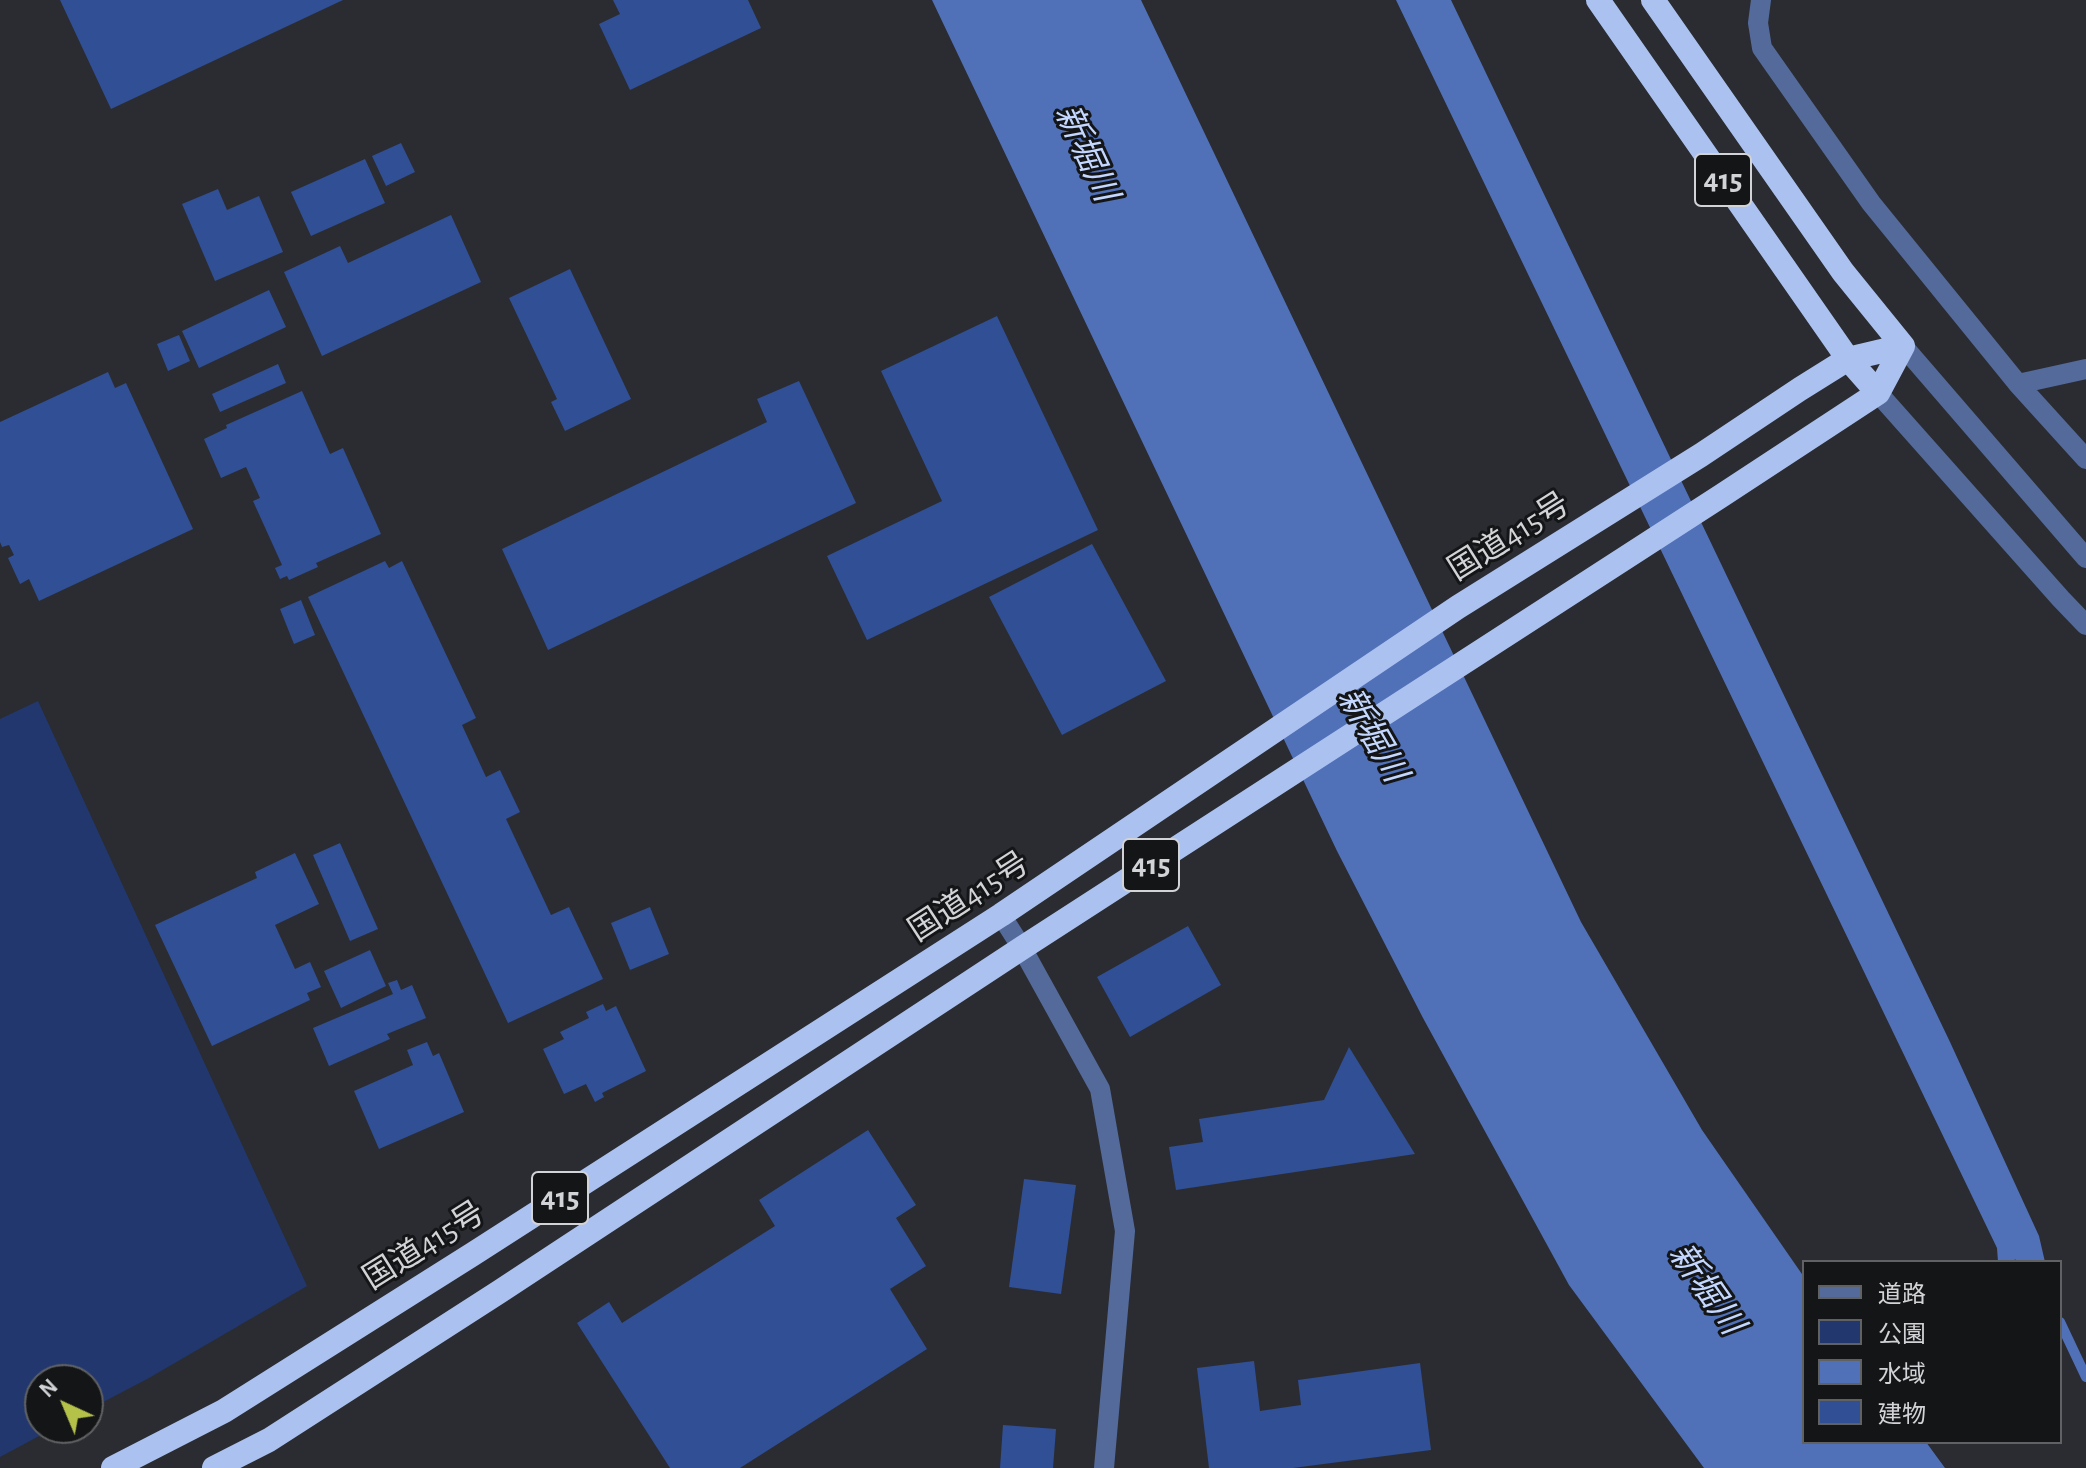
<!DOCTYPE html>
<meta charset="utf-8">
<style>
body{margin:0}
#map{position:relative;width:2086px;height:1468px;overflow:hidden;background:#2a2c31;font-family:"Alegreya Sans","Noto Sans JP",sans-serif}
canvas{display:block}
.legend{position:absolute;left:1802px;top:1260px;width:260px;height:184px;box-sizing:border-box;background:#141517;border:2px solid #606163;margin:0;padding:10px 14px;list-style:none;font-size:24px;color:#d2d3d6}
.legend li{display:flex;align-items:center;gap:16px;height:40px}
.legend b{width:40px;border:2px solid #606163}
.north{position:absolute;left:24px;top:1364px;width:80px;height:80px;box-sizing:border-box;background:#141517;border:2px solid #606163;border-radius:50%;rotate:316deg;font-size:22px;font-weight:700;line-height:32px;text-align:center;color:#d2d3d6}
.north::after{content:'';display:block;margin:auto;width:28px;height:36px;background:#b5c249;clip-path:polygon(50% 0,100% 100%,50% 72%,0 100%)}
</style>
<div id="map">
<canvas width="2086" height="1468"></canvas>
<ul class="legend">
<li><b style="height:10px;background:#546a9a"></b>道路</li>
<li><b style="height:22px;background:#21376e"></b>公園</li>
<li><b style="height:22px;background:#5070b8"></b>水域</li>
<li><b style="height:22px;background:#314f94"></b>建物</li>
</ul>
<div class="north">N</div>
</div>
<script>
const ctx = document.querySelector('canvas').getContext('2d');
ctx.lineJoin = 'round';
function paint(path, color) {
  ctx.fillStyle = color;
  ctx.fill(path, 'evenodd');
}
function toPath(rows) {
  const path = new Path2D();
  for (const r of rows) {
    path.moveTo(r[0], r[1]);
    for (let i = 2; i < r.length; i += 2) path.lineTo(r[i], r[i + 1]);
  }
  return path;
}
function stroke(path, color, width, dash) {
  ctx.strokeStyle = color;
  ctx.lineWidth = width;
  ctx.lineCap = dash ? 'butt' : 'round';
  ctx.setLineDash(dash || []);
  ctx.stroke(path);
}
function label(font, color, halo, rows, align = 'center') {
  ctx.font = font + ' "Alegreya Sans","Noto Sans JP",sans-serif';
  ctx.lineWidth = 6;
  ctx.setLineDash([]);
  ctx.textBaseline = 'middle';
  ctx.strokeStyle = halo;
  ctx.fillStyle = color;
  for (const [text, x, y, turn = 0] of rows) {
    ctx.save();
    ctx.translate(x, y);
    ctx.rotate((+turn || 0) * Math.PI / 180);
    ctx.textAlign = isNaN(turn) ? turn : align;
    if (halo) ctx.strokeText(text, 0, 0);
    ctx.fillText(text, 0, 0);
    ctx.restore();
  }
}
paint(toPath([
 [38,701,307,1286,149,1378,88,1410,88,1380,40,1380,40,1428,54,1428,0,1457,0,719]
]), '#21376e');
paint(toPath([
 [932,0,1141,0,1581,922,1702,1130,1804,1277,1804,1442,1926,1442,1945,1468,1704,1468,1569,1285,1423,1018,1337,851],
 [1396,0,1451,0,1950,1042,2039,1236,2045,1262,2017,1262,2015,1259,2014,1262,1998,1262,1997,1248]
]), '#5070b8');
stroke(toPath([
 [2060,1322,2086,1377]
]), '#5070b8', 10);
paint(toPath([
 [60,0,343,0,111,109],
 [613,0,748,0,761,28,630,90,599,24,620,14],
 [401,143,415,172,386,186,372,156],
 [365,159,385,203,311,236,291,192],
 [218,189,227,210,259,196,283,252,215,281,182,204],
 [451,215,481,282,322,356,284,272,340,246,348,263],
 [570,269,631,399,565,431,551,402,557,399,509,298],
 [269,290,286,327,199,368,182,331],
 [997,316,1098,530,867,640,827,556,942,501,881,371],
 [179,335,190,361,168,371,157,344],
 [278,364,286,383,220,412,212,394],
 [108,372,115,388,126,383,193,529,39,601,29,579,20,584,8,558,14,555,9,545,2,547,0,542,0,422],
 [799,381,856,503,548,650,502,549,767,422,757,399],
 [302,391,330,454,343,448,381,534,316,563,318,567,289,580,287,576,280,579,275,568,282,565,253,501,260,498,246,467,221,478,204,439,227,428,226,425],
 [1092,544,1166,681,1062,735,989,597],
 [385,561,389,568,402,561,476,718,462,725,486,777,500,770,520,812,506,819,551,915,569,907,603,979,508,1023,308,597],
 [301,600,315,635,294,644,280,609],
 [340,843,378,929,350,941,313,855],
 [295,853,319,904,275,925,295,969,310,962,321,987,307,993,310,1000,212,1046,155,925,257,878,255,872],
 [650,907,669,954,630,970,611,923],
 [1188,926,1221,985,1130,1037,1097,977],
 [370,950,386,986,341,1008,324,971],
 [397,980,401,990,412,985,426,1018,387,1034,390,1039,329,1066,313,1028,393,994,388,983],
 [603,1004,606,1011,616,1006,646,1071,602,1093,604,1097,595,1102,586,1084,564,1094,543,1049,564,1039,560,1032,589,1018,586,1012],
 [427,1042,433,1056,439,1053,464,1112,379,1149,354,1091,413,1065,407,1050],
 [1349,1047,1415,1154,1176,1190,1169,1147,1203,1142,1199,1119,1324,1100],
 [868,1130,916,1205,896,1218,926,1266,890,1289,927,1349,740,1468,670,1468,577,1323,609,1302,622,1323,775,1226,759,1200],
 [1024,1179,1076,1185,1061,1294,1009,1287],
 [1254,1361,1260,1411,1301,1405,1298,1380,1420,1363,1431,1450,1293,1468,1209,1468,1197,1368],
 [1003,1425,1056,1429,1053,1468,1000,1468]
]), '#314f94');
stroke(toPath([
 [1761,0,1758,23,1762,48,1871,203,2018,384,2086,459],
 [1903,346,2086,558],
 [2018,384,2086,369],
 [1878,393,2061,599,2086,625],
 [1001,915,1022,948,1100,1089,1125,1231,1104,1468]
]), '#546a9a', 20);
stroke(toPath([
 [1598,0,1848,359,1878,393],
 [1653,0,1843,272,1903,346],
 [113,1468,224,1411,473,1254,1001,915,1458,607,1701,455,1800,389,1848,359,1903,346],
 [214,1468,269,1440,499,1292,1022,948,1721,496,1878,393,1903,346]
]), '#abc1f0', 24);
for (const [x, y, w] of [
 [1723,180,56],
 [1151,865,56],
 [560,1198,56]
]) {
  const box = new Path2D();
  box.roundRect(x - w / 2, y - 26, w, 52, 6);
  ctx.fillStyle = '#141517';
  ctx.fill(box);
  stroke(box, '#d2d3d6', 2);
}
label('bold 30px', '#d2d3d6', null, [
 ["415",1723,180],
 ["415",1151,865],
 ["415",560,1198]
]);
label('32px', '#d2d3d6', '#141517', [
 ["国道415号",1509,537,-32],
 ["国道415号",969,897,-33],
 ["国道415号",424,1246,-32]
]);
label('italic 34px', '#c3d7ff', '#141517', [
 ["新堀川",1086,153,65],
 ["新堀川",1372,735,60],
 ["新堀川",1706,1289,55]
]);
</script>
